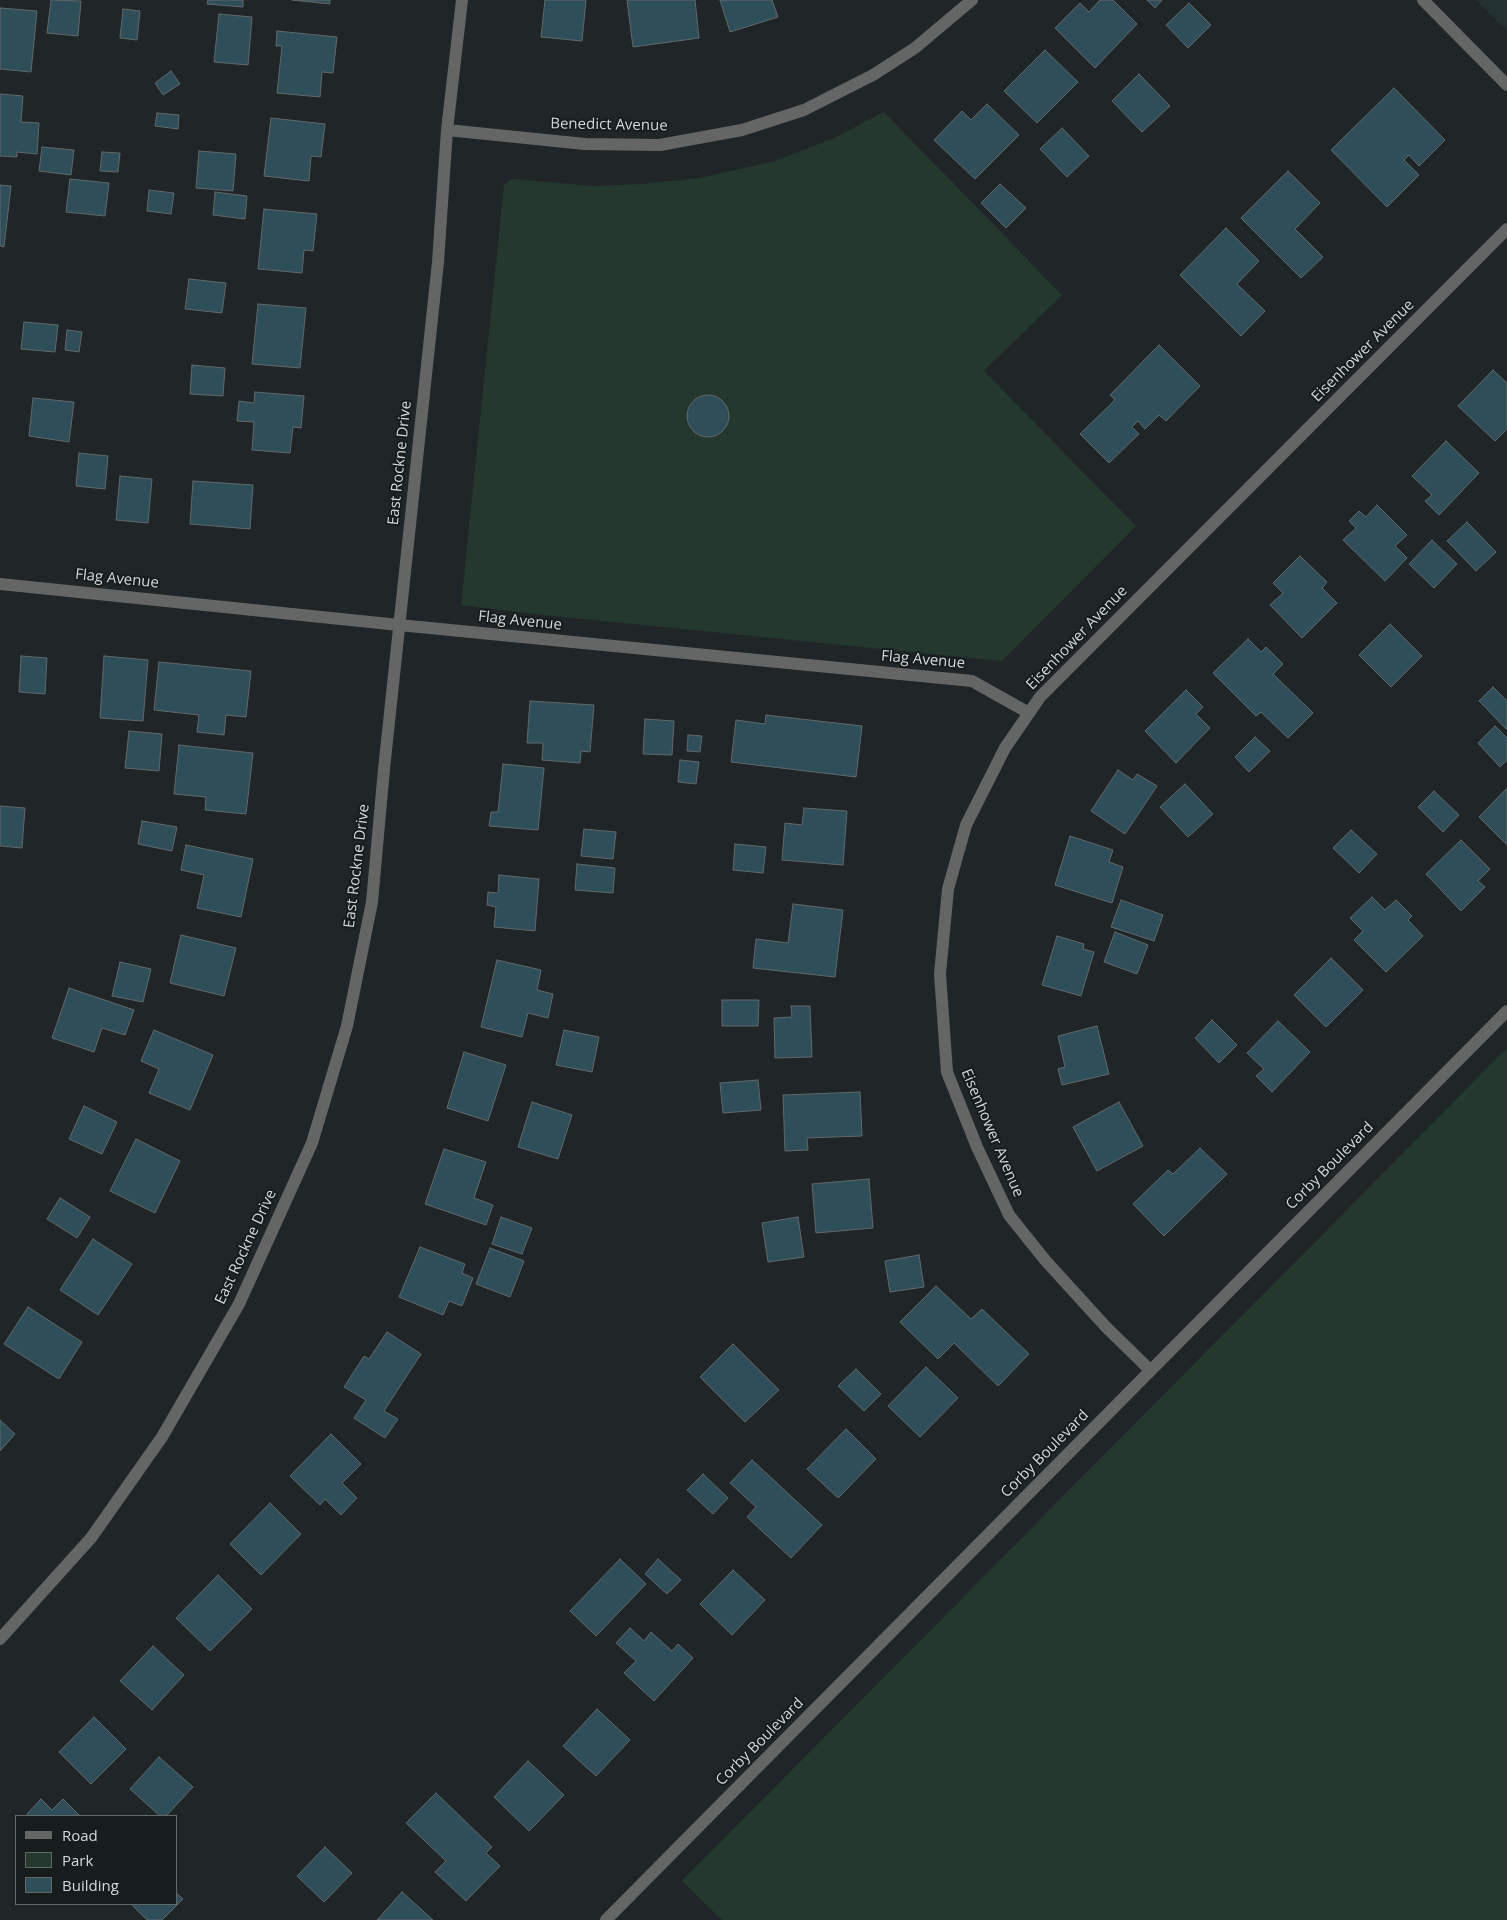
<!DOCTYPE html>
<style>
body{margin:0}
#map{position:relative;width:1507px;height:1920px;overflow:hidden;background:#202627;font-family:"Open Sans",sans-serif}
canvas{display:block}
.legend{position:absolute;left:15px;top:1815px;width:162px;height:90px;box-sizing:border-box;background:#171d1d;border:1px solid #636868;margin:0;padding:6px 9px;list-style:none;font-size:15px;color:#d4d8d8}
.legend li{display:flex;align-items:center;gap:10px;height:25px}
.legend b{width:25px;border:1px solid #636868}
</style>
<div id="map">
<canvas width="1507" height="1920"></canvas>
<ul class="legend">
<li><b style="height:6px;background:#636665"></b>Road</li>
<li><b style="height:14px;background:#24382e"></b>Park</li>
<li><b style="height:14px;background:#2e4f5a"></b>Building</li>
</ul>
</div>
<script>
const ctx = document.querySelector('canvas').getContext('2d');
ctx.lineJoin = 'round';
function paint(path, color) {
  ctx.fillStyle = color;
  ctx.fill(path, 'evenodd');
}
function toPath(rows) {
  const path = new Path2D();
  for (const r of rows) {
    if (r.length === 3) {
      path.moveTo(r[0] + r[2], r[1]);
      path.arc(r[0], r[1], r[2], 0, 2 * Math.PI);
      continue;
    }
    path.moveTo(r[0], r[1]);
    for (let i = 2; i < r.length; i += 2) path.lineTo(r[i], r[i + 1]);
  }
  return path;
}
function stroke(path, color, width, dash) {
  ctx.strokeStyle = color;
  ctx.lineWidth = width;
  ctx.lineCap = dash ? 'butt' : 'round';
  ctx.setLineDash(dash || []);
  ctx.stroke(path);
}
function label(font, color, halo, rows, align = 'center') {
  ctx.font = font + ' "Open Sans",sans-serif';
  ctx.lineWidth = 4;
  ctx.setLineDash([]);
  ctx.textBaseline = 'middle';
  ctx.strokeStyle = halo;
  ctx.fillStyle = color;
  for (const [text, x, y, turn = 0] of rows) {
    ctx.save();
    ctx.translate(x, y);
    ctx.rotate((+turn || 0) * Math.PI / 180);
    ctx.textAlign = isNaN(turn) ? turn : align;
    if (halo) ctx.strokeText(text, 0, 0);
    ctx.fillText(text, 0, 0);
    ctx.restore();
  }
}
paint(toPath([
 [1476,0,1507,0,1507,31]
]), '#233132');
paint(toPath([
 [884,112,1062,295,984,371,1136,526,1002,661,543,615,461,605,504,185,512,179,593,186,642,184,700,178,775,161,834,138],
 [1507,1048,1507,1920,722,1920,682,1881]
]), '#24382e');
const building = toPath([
 [51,0,81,1,78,36,47,33,51,0],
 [208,0,243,0,243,7,207,4,208,0],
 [292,0,330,0,330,4,292,0],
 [545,0,586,0,582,41,541,37,545,0],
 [627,0,695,0,699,38,633,47,627,0],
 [720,0,772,0,778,17,730,32,720,0],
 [1100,0,1113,0,1137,24,1095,68,1055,28,1080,3,1089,12,1100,0],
 [1147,0,1162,0,1155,8,1147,0],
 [1189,3,1211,25,1188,48,1166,25,1189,3],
 [0,8,37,11,31,72,0,69,0,8],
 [123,9,140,11,137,40,120,38,123,9],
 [219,14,252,17,248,65,214,62,219,14],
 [277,31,337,37,333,73,322,72,320,97,277,93,282,46,276,46,277,31],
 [1045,50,1078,82,1037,123,1004,91,1045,50],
 [171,71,180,84,163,95,155,83,171,71],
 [1139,74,1170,106,1142,132,1112,101,1139,74],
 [1394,88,1445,140,1419,166,1409,155,1404,160,1419,175,1387,207,1331,150,1394,88],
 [0,94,23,96,21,122,39,123,37,154,17,152,17,157,0,156,0,94],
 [987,104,1019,135,975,179,934,140,962,111,971,120,987,104],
 [157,113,179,115,178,129,155,126,157,113],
 [271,118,325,124,321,157,311,156,309,181,264,176,271,118],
 [1062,128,1089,156,1067,177,1040,149,1062,128],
 [42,147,74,150,71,175,39,171,42,147],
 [199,151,236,154,233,191,196,188,199,151],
 [102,152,120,153,118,172,100,171,102,152],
 [1288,171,1320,203,1295,229,1323,257,1301,278,1241,218,1288,171],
 [70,179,109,183,105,216,66,212,70,179],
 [1000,184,1026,208,1006,228,981,203,1000,184],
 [0,185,11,186,4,247,0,246,0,185],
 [149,190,174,193,171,214,147,211,149,190],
 [215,192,247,196,245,219,213,215,215,192],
 [264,209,317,214,313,251,304,250,302,273,258,269,264,209],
 [1226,228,1259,261,1237,284,1265,311,1241,336,1180,275,1226,228],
 [189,279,226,283,222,313,185,309,189,279],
 [258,304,306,308,300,368,252,364,258,304],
 [24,322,58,325,55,352,21,349,24,322],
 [67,330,82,332,79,352,65,350,67,330],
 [1159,345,1200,386,1166,421,1159,415,1145,429,1138,421,1132,427,1139,434,1109,463,1080,434,1115,400,1110,395,1159,345],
 [192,365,225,368,223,396,190,394,192,365],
 [1493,370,1507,383,1507,429,1495,441,1458,406,1493,370],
 [255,392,304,396,301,428,293,427,290,453,252,450,254,422,237,421,239,401,254,403,255,392],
 [708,416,21],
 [33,398,74,402,69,442,29,436,33,398],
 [1446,441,1479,473,1439,515,1425,501,1432,495,1412,476,1446,441],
 [79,453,108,456,105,489,76,486,79,453],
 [120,476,152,479,148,523,116,520,120,476],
 [193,481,253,485,250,529,190,524,193,481],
 [1377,505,1407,535,1395,546,1407,558,1385,581,1343,540,1356,528,1349,521,1359,511,1366,517,1377,505],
 [1467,522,1496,552,1476,571,1447,541,1467,522],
 [1432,540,1457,564,1434,588,1409,564,1432,540],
 [1300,556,1327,582,1322,588,1337,603,1302,638,1270,605,1283,593,1273,583,1300,556],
 [1390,624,1422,656,1391,687,1359,655,1390,624],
 [1248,639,1261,652,1266,647,1283,664,1273,674,1313,713,1288,738,1261,712,1256,716,1213,673,1248,639],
 [21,656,47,658,45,694,19,692,21,656],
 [104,656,148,660,143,721,100,718,104,656],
 [159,662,251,671,246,717,226,715,224,735,197,732,199,715,154,710,159,662],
 [1493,687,1507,701,1507,730,1479,701,1493,687],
 [1186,690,1203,707,1196,714,1210,728,1176,763,1145,731,1186,690],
 [530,701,594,705,590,752,581,751,580,763,542,760,543,743,527,743,530,701],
 [766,715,862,726,856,777,731,762,736,720,765,724,766,715],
 [645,719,674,721,672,755,643,754,645,719],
 [1495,726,1507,738,1507,760,1500,767,1478,743,1495,726],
 [129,731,162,734,159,771,125,768,129,731],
 [688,735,702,736,700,752,687,751,688,735],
 [1255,737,1270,751,1249,772,1235,757,1255,737],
 [179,745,253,753,246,814,205,810,206,797,174,794,179,745],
 [680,760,699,762,696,784,678,782,680,760],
 [503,764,544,768,538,830,489,826,491,812,498,812,503,764],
 [1118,770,1133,780,1137,774,1157,786,1125,834,1091,811,1118,770],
 [1185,784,1213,814,1188,837,1160,807,1185,784],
 [1507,788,1507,845,1479,817,1507,788],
 [1434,791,1459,815,1443,832,1418,807,1434,791],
 [0,806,25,808,22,848,0,846,0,806],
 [804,808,847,811,843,865,782,860,785,823,802,825,804,808],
 [142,821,177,827,172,851,138,844,142,821],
 [584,829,616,832,613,859,581,856,584,829],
 [1351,830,1377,854,1359,873,1333,848,1351,830],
 [1070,836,1113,850,1109,862,1123,867,1112,903,1055,885,1070,836],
 [1461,840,1490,869,1478,881,1485,887,1461,911,1426,874,1461,840],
 [735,844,766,847,763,873,733,870,735,844],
 [186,845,253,859,241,917,197,908,204,875,181,870,186,845],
 [577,864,615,868,613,893,575,890,577,864],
 [499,875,539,879,535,931,494,927,496,907,487,905,488,892,498,893,499,875],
 [1372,897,1385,910,1396,900,1412,916,1408,920,1423,936,1386,972,1354,940,1363,931,1350,918,1372,897],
 [1121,900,1163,915,1154,941,1111,927,1121,900],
 [793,904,843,910,835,977,753,968,756,939,788,943,793,904],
 [1115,932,1148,945,1137,974,1104,962,1115,932],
 [181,935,236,948,224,996,170,983,181,935],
 [1057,936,1084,944,1083,949,1094,952,1081,996,1042,985,1057,936],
 [1331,958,1363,990,1326,1027,1294,995,1331,958],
 [497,960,541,970,537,990,553,994,548,1018,528,1013,522,1037,481,1027,497,960],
 [120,962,151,969,143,1002,112,996,120,962],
 [69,988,134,1010,125,1035,102,1028,94,1052,52,1038,69,988],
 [722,1000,759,1000,758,1026,722,1026,722,1000],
 [791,1006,810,1006,812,1057,775,1058,774,1018,792,1017,791,1006],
 [1212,1020,1237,1045,1219,1063,1195,1038,1212,1020],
 [1278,1021,1310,1052,1272,1092,1256,1076,1264,1069,1247,1053,1278,1021],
 [1097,1026,1109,1074,1062,1085,1058,1069,1065,1067,1058,1036,1097,1026],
 [154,1030,213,1055,190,1110,149,1093,159,1069,141,1061,154,1030],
 [564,1030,599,1037,592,1072,556,1065,564,1030],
 [464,1052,506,1065,488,1121,447,1108,464,1052],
 [758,1080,761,1110,723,1113,720,1083,758,1080],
 [860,1092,862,1136,807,1138,808,1150,785,1151,783,1095,860,1092],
 [532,1102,572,1115,558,1159,518,1147,532,1102],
 [1119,1102,1143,1146,1097,1171,1073,1127,1119,1102],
 [84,1106,117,1122,102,1154,69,1139,84,1106],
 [136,1139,180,1161,155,1213,110,1191,136,1139],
 [1200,1148,1227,1174,1164,1236,1133,1204,1168,1170,1173,1174,1200,1148],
 [444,1149,486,1162,474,1198,493,1205,486,1225,425,1204,444,1149],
 [869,1179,873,1228,816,1233,812,1184,869,1179],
 [60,1198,90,1217,77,1238,47,1219,60,1198],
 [501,1217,532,1228,522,1254,492,1244,501,1217],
 [798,1217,804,1257,768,1262,762,1223,798,1217],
 [93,1239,132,1264,98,1315,60,1290,93,1239],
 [420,1247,465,1264,462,1273,473,1278,462,1306,449,1301,443,1315,399,1297,420,1247],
 [490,1248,524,1261,510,1297,476,1284,490,1248],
 [919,1255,924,1287,890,1292,885,1261,919,1255],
 [936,1286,971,1319,982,1309,1029,1354,998,1386,954,1343,938,1359,900,1322,936,1286],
 [28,1307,82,1342,59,1379,4,1344,28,1307],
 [387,1332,421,1354,384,1411,398,1419,385,1438,354,1418,366,1400,344,1387,364,1356,369,1359,387,1332],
 [733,1344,779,1390,745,1422,700,1377,733,1344],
 [926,1367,958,1398,920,1437,888,1406,926,1367],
 [856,1369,881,1394,864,1411,838,1386,856,1369],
 [0,1420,15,1434,0,1451,0,1420],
 [846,1429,876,1459,838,1498,807,1469,846,1429],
 [331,1434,361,1464,342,1483,357,1498,341,1515,325,1499,320,1505,290,1476,331,1434],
 [752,1460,822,1525,791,1558,747,1517,756,1507,730,1483,752,1460],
 [703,1474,728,1498,713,1514,687,1490,703,1474],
 [270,1503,301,1534,261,1575,230,1544,270,1503],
 [620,1559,646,1584,596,1636,570,1611,620,1559],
 [658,1559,681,1580,667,1594,645,1574,658,1559],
 [733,1570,765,1600,732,1635,700,1604,733,1570],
 [218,1575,252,1609,210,1651,176,1618,218,1575],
 [630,1628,644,1641,651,1632,672,1651,678,1644,693,1658,654,1701,624,1673,636,1661,616,1643,630,1628],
 [153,1646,184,1675,152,1710,120,1681,153,1646],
 [597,1709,630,1740,596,1776,563,1746,597,1709],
 [94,1717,126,1749,91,1784,59,1752,94,1717],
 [159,1757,193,1787,166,1816,160,1816,130,1789,159,1757],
 [528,1761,564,1795,529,1831,494,1797,528,1761],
 [436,1793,492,1847,486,1853,500,1866,466,1901,435,1872,446,1861,406,1823,436,1793],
 [41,1799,52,1810,63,1799,80,1816,29,1816,27,1814,41,1799],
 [325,1847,352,1873,324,1902,297,1876,325,1847],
 [402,1892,433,1920,377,1920,402,1892],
 [176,1893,183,1899,162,1920,147,1920,131,1904,176,1904,176,1893]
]);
paint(building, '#2e4f5a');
stroke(building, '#62686a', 1);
stroke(toPath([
 [1423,0,1507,85],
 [447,130,585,144,660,145,742,130,804,110,873,75,915,48,972,0],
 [0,584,399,625,972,681,1029,713],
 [1150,1370,1106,1327,1045,1260,1009,1215,977,1147,947,1072,940,974,948,889,966,825,1005,748,1040,697,1507,229],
 [0,1639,91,1538,162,1437,239,1304,312,1143,347,1026,372,902,384,769,438,262,447,130,462,0],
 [606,1920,1507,1011]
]), '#636665', 12);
label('15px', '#d4d8d8', '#171d1d', [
 ["Benedict Avenue",609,125,1],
 ["Eisenhower Avenue",1363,351,-45],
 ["East Rockne Drive",400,463,-84],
 ["Flag Avenue",117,579,6],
 ["Flag Avenue",520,621,6],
 ["Eisenhower Avenue",1077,638,-46],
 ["Flag Avenue",923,660,5],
 ["East Rockne Drive",357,866,-83],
 ["Eisenhower Avenue",992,1133,67],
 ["Corby Boulevard",1330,1166,-45],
 ["East Rockne Drive",246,1247,-65],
 ["Corby Boulevard",1045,1454,-45],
 ["Corby Boulevard",760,1742,-45]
]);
</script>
